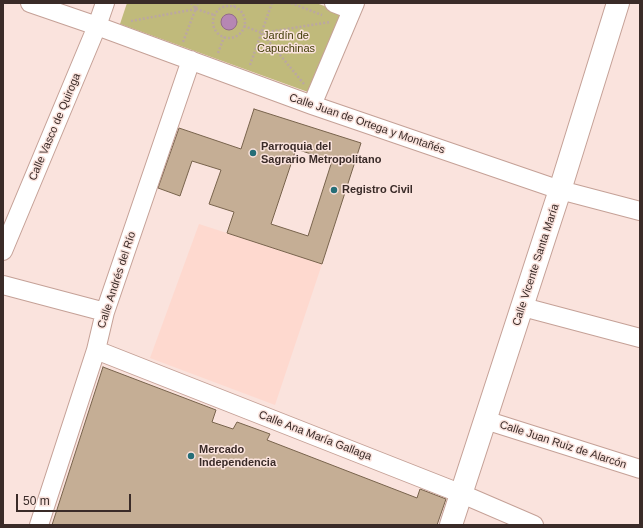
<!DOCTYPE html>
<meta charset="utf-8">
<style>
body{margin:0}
#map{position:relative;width:643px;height:528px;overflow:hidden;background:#fae3dd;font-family:Helvetica,sans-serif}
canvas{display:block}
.frame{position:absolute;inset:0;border:4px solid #3a2b28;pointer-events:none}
.scale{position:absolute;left:16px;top:494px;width:115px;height:18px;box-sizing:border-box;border:2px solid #3a2b28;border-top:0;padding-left:5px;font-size:12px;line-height:14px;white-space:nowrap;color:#3a2b28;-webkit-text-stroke:3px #fae3dd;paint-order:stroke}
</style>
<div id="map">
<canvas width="643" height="528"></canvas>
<div class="frame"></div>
<div class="scale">50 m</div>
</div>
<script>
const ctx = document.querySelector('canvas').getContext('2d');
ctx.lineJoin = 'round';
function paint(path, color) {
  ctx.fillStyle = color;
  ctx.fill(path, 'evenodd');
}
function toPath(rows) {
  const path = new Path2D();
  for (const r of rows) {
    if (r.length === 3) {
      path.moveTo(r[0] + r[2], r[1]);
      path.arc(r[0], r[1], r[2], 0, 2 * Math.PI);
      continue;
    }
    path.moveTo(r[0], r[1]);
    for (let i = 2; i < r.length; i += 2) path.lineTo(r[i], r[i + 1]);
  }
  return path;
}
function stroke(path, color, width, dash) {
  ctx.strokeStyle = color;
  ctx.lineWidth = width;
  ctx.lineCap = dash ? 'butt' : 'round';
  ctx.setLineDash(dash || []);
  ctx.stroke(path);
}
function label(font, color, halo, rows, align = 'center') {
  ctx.font = font + ' Helvetica,sans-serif';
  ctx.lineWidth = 3;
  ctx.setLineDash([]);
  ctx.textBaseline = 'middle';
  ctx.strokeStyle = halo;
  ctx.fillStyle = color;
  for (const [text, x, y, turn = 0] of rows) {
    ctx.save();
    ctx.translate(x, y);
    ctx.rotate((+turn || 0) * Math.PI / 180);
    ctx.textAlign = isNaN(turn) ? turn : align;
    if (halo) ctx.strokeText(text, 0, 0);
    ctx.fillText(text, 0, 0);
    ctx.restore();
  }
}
paint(toPath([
 [199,224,322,264,275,405,150,358]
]), '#fed9cf');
paint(toPath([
 [127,3,316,3,344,13,308,92,120,24]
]), '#c0ba7b');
const water = toPath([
 [229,22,8]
]);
paint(water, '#b687b4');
stroke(water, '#916b8a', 1);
const building = toPath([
 [254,109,361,143,322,264,227,233,234,212,209,204,221,170,192,161,180,196,158,188,179,128,241,149,254,109],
 [296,149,332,161,308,236,271,224,296,149],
 [103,367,216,410,212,422,233,429,237,422,270,434,267,440,417,498,420,489,446,499,437,525,52,525,103,367]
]);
paint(building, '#c5ae95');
stroke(building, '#78634c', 1);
const street = toPath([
 [30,3,97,26,312,105,560,190,640,211],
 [334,3,352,10],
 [312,105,355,3],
 [3,251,97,26,105,3],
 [3,285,105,312],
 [523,307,640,338],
 [96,350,462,494,534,525],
 [485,420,640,469],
 [39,525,96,350,105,312,191,60]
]);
const secondary = toPath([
 [451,525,560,190,618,3]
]);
stroke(street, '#c5a197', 20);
stroke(secondary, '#c5a197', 24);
stroke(toPath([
 [291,3,322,15],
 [229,22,16],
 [234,7,235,3],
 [196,9,214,15],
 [131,21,196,9,191,3],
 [244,26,262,33],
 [183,42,198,3],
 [218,53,224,37],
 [250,65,272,3],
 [304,84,262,33,330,22]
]), '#bba7a2', 2.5, [2, 2]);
stroke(street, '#fff', 18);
stroke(secondary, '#fff', 22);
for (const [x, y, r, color] of [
 [253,153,4,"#256e77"],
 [334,190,4,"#256e77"],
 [191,456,4,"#256e77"]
]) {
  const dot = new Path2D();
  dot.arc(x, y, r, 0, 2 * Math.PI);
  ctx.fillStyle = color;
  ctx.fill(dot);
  stroke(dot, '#fae3dd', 1.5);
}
label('11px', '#423d08', '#fae3dd', [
 ["Jardín de",286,36],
 ["Capuchinas",286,49]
]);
label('11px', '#3a2b28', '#fae3dd', [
 ["Calle Juan de Ortega y Montañés",367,124,19],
 ["Calle Vasco de Quiroga",55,127,-67],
 ["Calle Vicente Santa María",536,265,-72],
 ["Calle Andrés del Río",117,280,-72],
 ["Calle Ana María Gallaga",315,436,21],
 ["Calle Juan Ruiz de Alarcón",563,445,18]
]);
label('bold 11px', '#3a2b28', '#fae3dd', [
 ["Parroquia del",261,147],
 ["Sagrario Metropolitano",261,160],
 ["Registro Civil",342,190],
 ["Mercado",199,450],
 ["Independencia",199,463]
], 'left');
</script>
